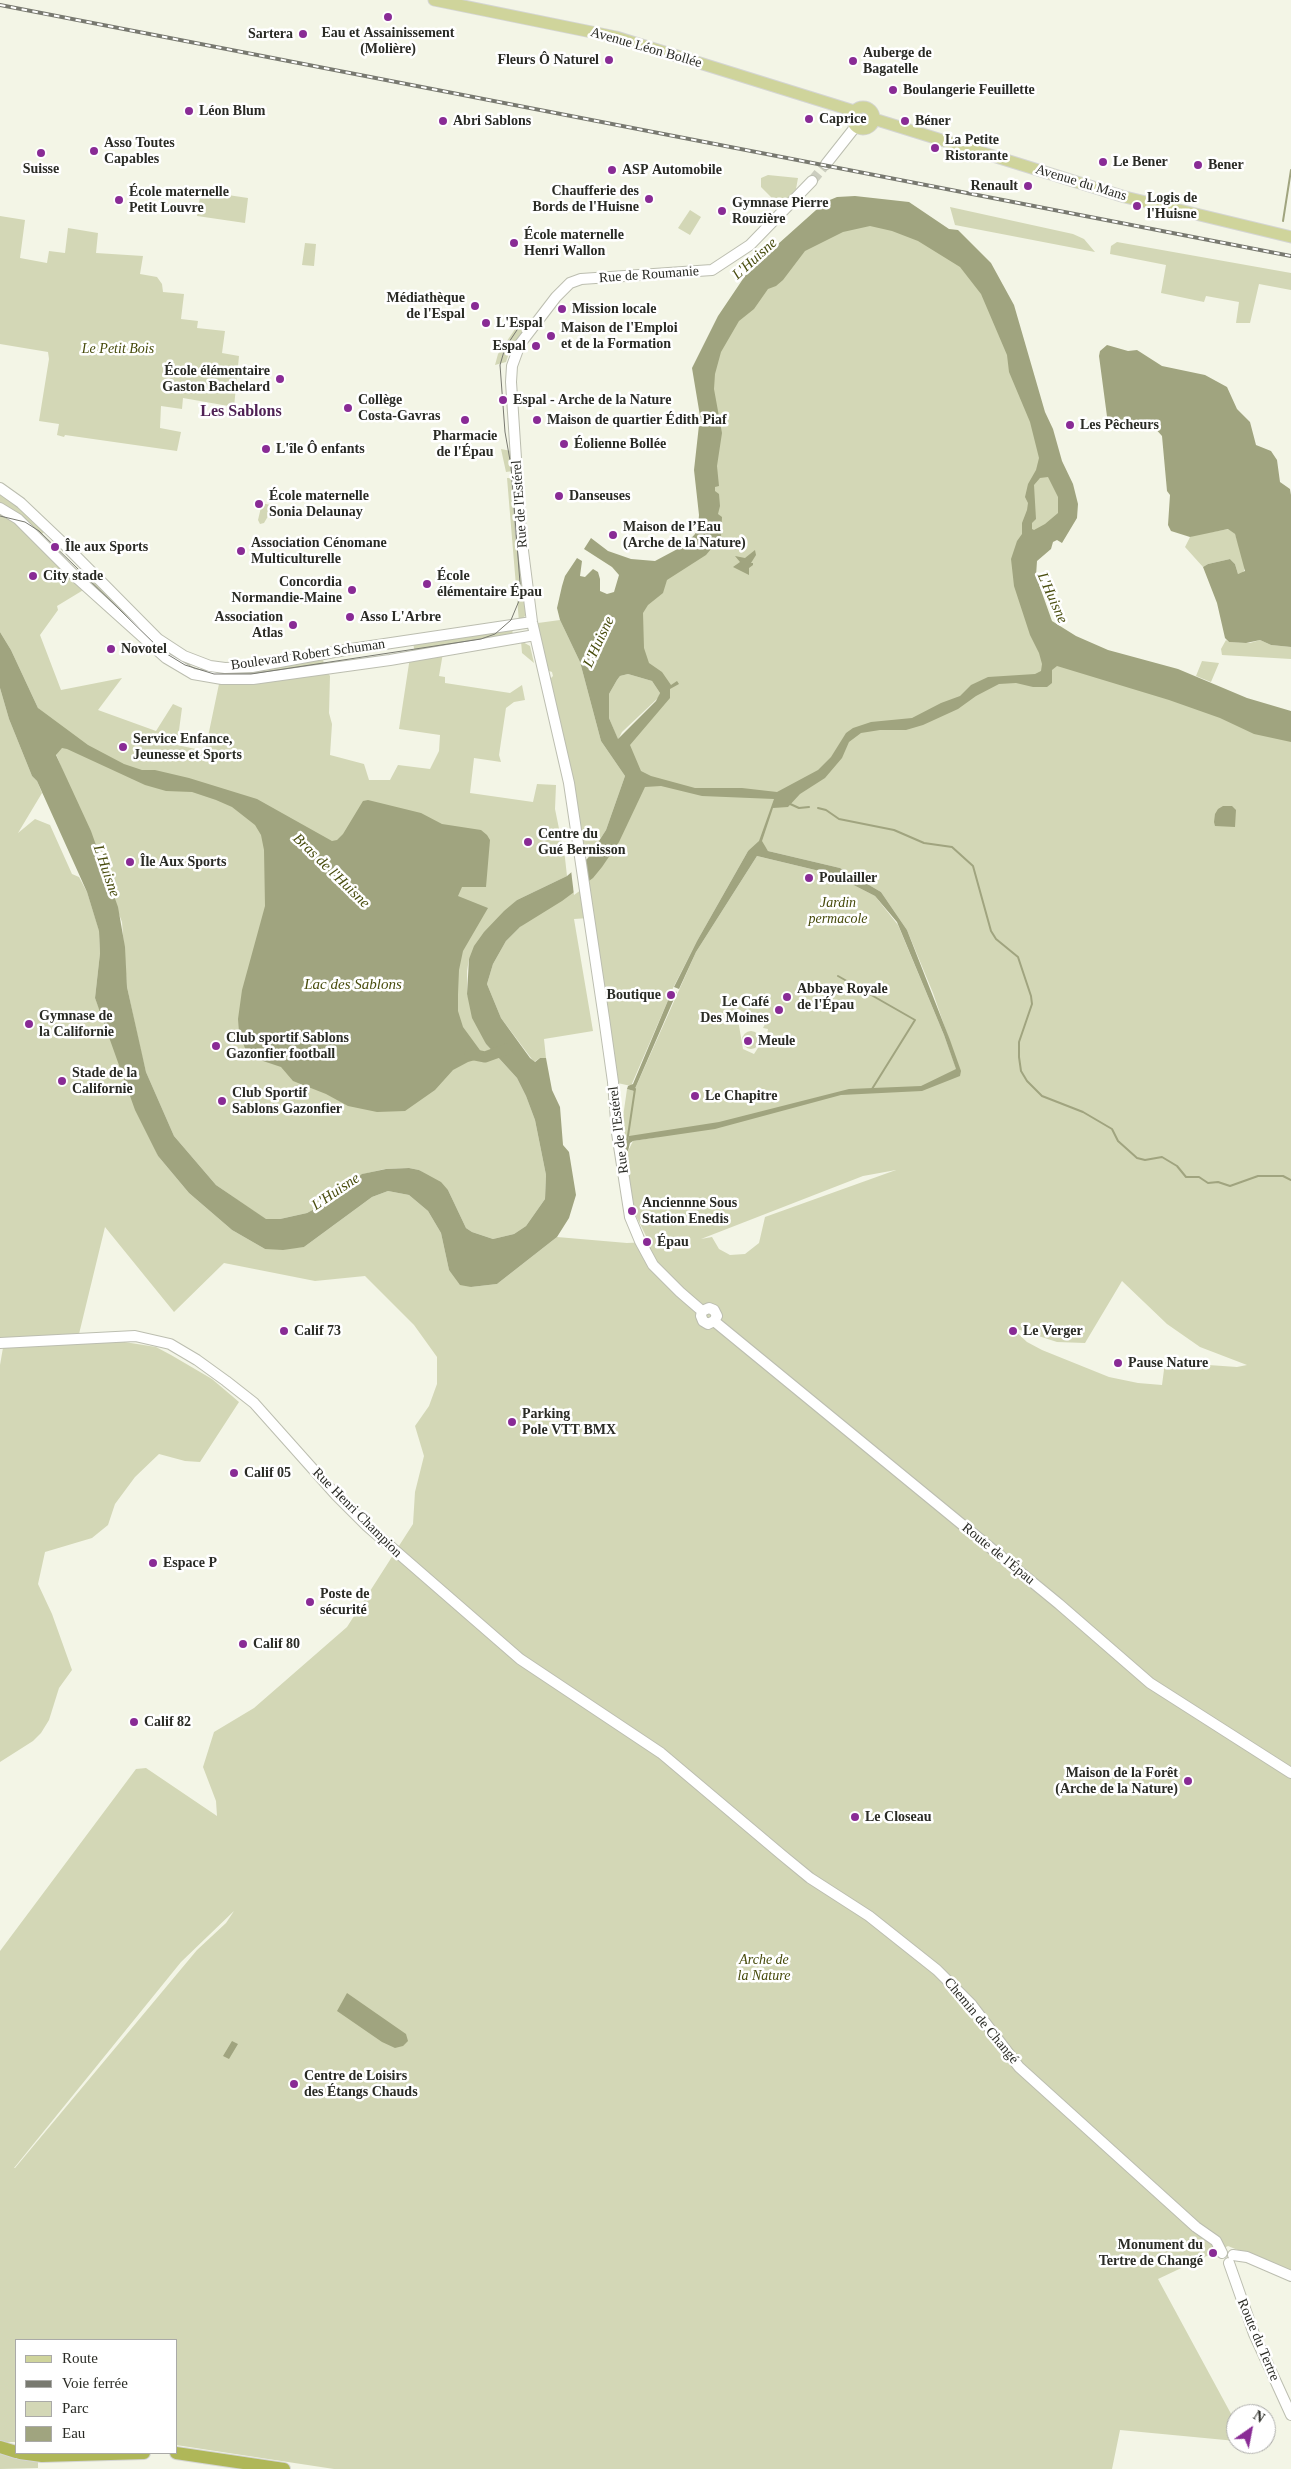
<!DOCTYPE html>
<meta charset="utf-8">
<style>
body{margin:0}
#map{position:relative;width:1291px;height:2469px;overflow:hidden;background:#f3f5e6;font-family:Georgia,serif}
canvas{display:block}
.legend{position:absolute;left:15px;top:2339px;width:162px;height:115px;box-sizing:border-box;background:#fff;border:1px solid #aaaaa8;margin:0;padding:6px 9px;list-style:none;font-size:15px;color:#2a2b25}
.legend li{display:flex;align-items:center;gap:10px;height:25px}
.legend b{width:25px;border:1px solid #aaaaa8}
.north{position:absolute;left:1226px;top:2404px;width:50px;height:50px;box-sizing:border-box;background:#fff;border:1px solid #aaaaa8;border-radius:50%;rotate:33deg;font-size:14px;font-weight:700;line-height:20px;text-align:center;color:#2a2b25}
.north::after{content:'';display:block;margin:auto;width:18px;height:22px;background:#892b95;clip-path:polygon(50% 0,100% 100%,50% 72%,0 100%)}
</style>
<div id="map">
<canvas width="1291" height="2469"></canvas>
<ul class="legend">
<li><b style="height:6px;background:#cfd49b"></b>Route</li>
<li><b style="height:6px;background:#787970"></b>Voie ferrée</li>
<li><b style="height:14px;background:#d3d7b6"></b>Parc</li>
<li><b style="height:14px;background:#a0a47f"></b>Eau</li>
</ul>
<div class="north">N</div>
</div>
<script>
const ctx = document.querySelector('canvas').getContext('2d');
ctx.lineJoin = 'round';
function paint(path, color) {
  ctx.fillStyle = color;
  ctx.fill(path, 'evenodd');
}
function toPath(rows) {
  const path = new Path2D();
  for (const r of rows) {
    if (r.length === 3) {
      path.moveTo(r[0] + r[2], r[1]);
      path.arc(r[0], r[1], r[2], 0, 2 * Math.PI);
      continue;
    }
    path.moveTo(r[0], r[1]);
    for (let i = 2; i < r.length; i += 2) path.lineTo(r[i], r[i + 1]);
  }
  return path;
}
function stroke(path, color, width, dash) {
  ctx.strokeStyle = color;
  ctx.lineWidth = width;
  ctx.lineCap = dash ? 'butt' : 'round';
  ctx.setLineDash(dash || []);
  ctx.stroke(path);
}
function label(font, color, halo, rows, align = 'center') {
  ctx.font = font + ' Georgia,serif';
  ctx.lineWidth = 5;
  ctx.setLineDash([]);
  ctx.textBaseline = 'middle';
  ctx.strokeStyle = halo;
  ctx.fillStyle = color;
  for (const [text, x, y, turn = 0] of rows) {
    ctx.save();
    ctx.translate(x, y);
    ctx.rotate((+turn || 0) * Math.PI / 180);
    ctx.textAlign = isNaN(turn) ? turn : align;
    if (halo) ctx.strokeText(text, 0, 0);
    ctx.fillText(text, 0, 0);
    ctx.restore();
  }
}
paint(toPath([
 [863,118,7],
 [768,175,798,178,796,189,784,203,776,202,761,187,761,178],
 [201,191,248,198,245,223,197,216],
 [950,207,1073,234,1084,239,1095,252,955,225],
 [690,210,701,217,690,235,678,228],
 [848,212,972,257,1069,501,1024,570,1058,644,1291,725,1291,2272,1228,2246,1158,2279,1236,2423,1236,2441,1120,2430,1112,2469,334,2469,176,2445,176,2340,16,2340,16,2442,3,2442,0,2441,0,1951,136,1769,146,1768,217,1816,216,1801,203,1767,214,1732,254,1708,347,1627,413,1524,415,1492,424,1456,415,1426,429,1406,437,1384,437,1357,414,1325,365,1276,315,1281,224,1263,174,1312,105,1227,79,1334,0,1339,0,688,9,719,32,776,37,781,42,793,18,833,35,819,50,825,72,874,79,877,87,892,99,930,100,953,95,998,158,1156,189,1193,232,1230,265,1249,304,1247,372,1197,388,1191,409,1195,428,1211,441,1233,449,1270,471,1287,497,1284,557,1237,627,1243,649,1242,636,1216,623,1152,628,1151,633,1141,658,1137,629,1136,626,1150,622,1150,621,1131,627,1089,634,1091,696,952,757,856,832,874,875,896,898,925,944,1035,956,1068,960,1071,933,993,907,930,881,892,840,868,768,851,765,847,748,851,697,941,672,990,672,992,675,994,672,999,669,998,631,1086,613,1082,589,918,574,919,593,1031,544,1039,546,1058,540,1058,534,1062,501,1018,487,984,493,964,506,941,520,927,591,868,631,786,624,747,663,697,659,682,640,668,630,609,686,556,703,520,701,364,721,319],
 [736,1008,765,1024,763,1028,768,1029,767,1034,754,1054,743,1049],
 [896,1170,765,1217,759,1243,745,1254,730,1255,719,1249,712,1237,701,1239,863,1176],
 [1122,1281,1167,1324,1200,1347,1247,1365,1237,1367,1165,1362,1162,1385,1138,1383,1109,1377,1042,1350,1027,1342,1011,1327,1057,1342,1085,1343],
 [234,1911,226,1923,197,1950,15,2168,14,2168,181,1962],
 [0,216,25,220,20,258,47,263,49,251,65,253,68,228,98,233,96,253,143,256,140,274,157,277,162,284,163,292,184,294,181,319,198,321,197,328,225,331,222,353,239,356,234,407,183,398,182,409,161,406,160,428,181,432,177,451,65,435,64,437,57,435,59,424,39,421,49,359,48,352,0,344],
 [1117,242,1291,273,1291,290,1259,284,1250,323,1236,323,1239,302,1206,296,1204,302,1161,293,1166,265,1110,254,1111,246],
 [305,243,316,244,314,266,302,265],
 [522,319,525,325,524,330,510,350,506,362,495,365,498,354],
 [501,449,511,451,513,471,506,472],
 [507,478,514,478,526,615,519,622],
 [0,491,47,529,39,537,0,505],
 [262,503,274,506,264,523,260,524,258,520],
 [0,512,12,519,85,589,57,606,58,610,40,635,61,690,122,678,98,710,156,731,173,704,182,708,177,745,205,751,219,684,254,683,328,673,330,676,329,713,332,724,330,755,364,764,369,780,390,780,398,765,430,769,439,751,440,735,399,729,410,657,443,653,439,676,445,677,445,683,510,693,522,685,525,700,514,702,506,708,499,755,501,762,474,758,470,793,533,802,537,784,556,785,555,809,565,858,567,876,517,900,469,959,467,971,467,994,486,1044,517,1078,526,1096,535,1120,546,1175,545,1199,526,1226,514,1234,493,1239,472,1232,466,1228,448,1190,419,1170,409,1168,385,1169,363,1174,327,1202,307,1213,280,1219,265,1219,216,1185,174,1136,146,1072,141,1052,127,987,122,922,38,708,11,650,0,632],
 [1229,529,1235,534,1242,554,1245,568,1243,573,1238,574,1235,564,1230,559,1208,564,1203,567,1185,547,1190,537,1194,535],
 [90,572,190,663,190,665,181,665,82,579],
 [560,620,580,662,601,741,625,776,606,830,588,858,580,838,550,679,553,676,552,672,546,670,538,623],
 [512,628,513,636,415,653,413,643],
 [1226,640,1229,642,1250,643,1260,640,1271,645,1291,647,1291,659,1222,655,1221,649],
 [521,641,530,646,534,663,522,653],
 [323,659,324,665,236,677,206,673,205,670,206,668],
 [1202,661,1219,663,1211,682,1196,676],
 [628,674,652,681,660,693,658,698,622,732,618,740,609,718,609,694,617,680,620,676],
 [751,1040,9],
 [112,1340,156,1347,171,1355,212,1379,239,1402,200,1462,185,1461,159,1454,135,1477,115,1504,108,1525,92,1538,45,1552,38,1584,52,1614,72,1670,59,1688,49,1720,41,1733,33,1741,0,1762,0,1365,4,1342],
 [0,2450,38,2461,38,2468,0,2469]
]), '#d3d7b6');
paint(toPath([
 [855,196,909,202,949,229,958,230,991,263,1014,305,1045,412,1053,429,1062,461,1073,484,1078,504,1077,518,1062,543,1057,540,1053,542,1051,549,1037,561,1036,576,1052,621,1076,636,1108,650,1178,669,1247,698,1291,711,1291,742,1254,734,1220,718,1169,700,1057,666,1052,670,1052,683,1047,687,1033,687,1016,683,999,684,976,696,958,709,923,725,906,730,880,730,861,733,849,742,842,758,825,778,800,794,788,807,773,808,762,841,768,851,840,868,881,892,907,930,950,1040,961,1071,960,1076,922,1091,841,1095,715,1129,633,1141,630,1143,628,1151,622,1151,626,1150,629,1136,719,1122,849,1089,921,1086,956,1069,944,1035,897,922,875,896,832,874,757,856,696,952,679,989,674,987,697,941,748,851,759,841,774,799,702,796,661,786,645,787,619,842,602,867,593,878,562,901,520,927,506,941,493,964,487,984,501,1018,530,1058,535,1062,540,1058,546,1058,552,1090,560,1107,563,1145,569,1152,576,1195,569,1218,557,1237,497,1284,471,1287,460,1285,449,1270,441,1233,428,1211,409,1195,388,1191,372,1197,304,1247,283,1250,265,1249,232,1230,189,1193,158,1156,135,1110,95,998,100,953,99,931,87,892,37,781,32,776,9,719,0,688,0,632,11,650,38,708,88,745,124,764,142,770,155,770,189,778,257,799,332,841,337,840,343,834,363,801,368,800,421,813,442,824,481,830,487,835,490,840,486,887,462,887,458,896,488,908,463,951,459,970,458,994,458,1011,463,1027,485,1057,468,1062,453,1070,435,1090,405,1111,377,1112,348,1106,326,1094,293,1081,281,1067,263,1061,246,1051,239,1032,238,1019,242,990,265,906,264,850,261,835,255,825,232,807,216,800,192,792,166,791,145,785,67,749,62,748,56,755,91,831,118,907,125,947,127,987,146,1072,174,1136,216,1185,266,1219,280,1219,307,1213,327,1202,362,1174,386,1169,409,1168,419,1170,441,1182,448,1190,466,1228,472,1232,493,1239,514,1234,526,1226,545,1199,546,1175,535,1120,526,1096,517,1078,486,1044,472,1018,467,994,469,959,474,946,484,932,504,911,517,900,567,876,588,858,606,830,625,776,601,741,580,662,560,620,557,608,562,586,565,576,577,558,582,561,580,576,585,577,593,569,598,572,600,579,600,591,607,594,614,592,619,575,612,567,584,549,591,538,608,551,631,559,655,561,685,545,695,534,698,527,699,515,694,470,700,416,692,368,718,316,749,270,825,202,837,197],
 [870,226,892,231,918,241,960,267,981,294,1007,355,1009,372,1030,422,1039,458,1036,470,1028,484,1025,497,1028,503,1027,510,1022,523,1022,534,1017,541,1011,559,1014,586,1030,635,1039,653,1042,664,1041,671,1035,674,988,677,971,685,960,696,941,703,912,718,871,722,853,728,846,733,831,757,818,770,777,792,742,788,695,788,651,776,641,771,630,745,670,698,670,689,679,684,677,681,671,685,662,672,649,663,644,648,643,613,648,605,663,593,667,580,706,555,721,537,722,517,718,514,720,506,719,494,715,491,715,487,719,486,717,466,722,433,714,389,715,374,721,352,739,321,754,309,768,289,776,286,783,280,805,251,843,232],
 [1048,477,1058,497,1058,513,1045,524,1034,530,1032,529,1032,523,1036,519,1034,485,1040,478],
 [628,674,652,681,660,693,656,701,618,739,609,718,609,694,617,680,620,676],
 [1107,345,1128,351,1137,350,1162,366,1205,375,1227,387,1237,409,1250,422,1256,445,1271,451,1277,460,1280,482,1290,489,1291,495,1291,647,1271,645,1260,640,1246,643,1229,642,1225,638,1217,603,1203,567,1208,564,1230,559,1235,564,1238,574,1245,571,1235,534,1228,529,1190,537,1171,531,1168,525,1170,495,1167,491,1162,436,1153,426,1111,427,1108,424,1099,356,1100,351],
 [755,550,756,555,751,563,753,563,753,565,749,568,749,575,733,567,740,562,735,556,745,558],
 [1223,806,1232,806,1236,810,1235,827,1215,826,1214,822,1215,814,1218,809],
 [672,990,677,992,634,1091,627,1089,628,1086,633,1084,669,998,672,999,675,994,671,992],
 [347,1993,406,2034,408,2041,403,2046,395,2048,382,2042,337,2011],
 [232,2041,238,2044,229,2059,223,2056]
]), '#a0a47f');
paint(toPath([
 [584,858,588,885,574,895,571,870]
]), '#f3f5e6');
stroke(toPath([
 [1283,221,1291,170],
 [788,803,799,808,809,807],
 [818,808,826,810,839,819,894,830,924,843,952,847,973,866,991,931,996,939,1018,957,1031,996,1032,1004,1019,1042,1019,1057,1021,1071,1027,1081,1042,1096,1083,1112,1112,1129,1118,1141,1137,1158,1145,1160,1162,1157,1177,1166,1186,1177,1199,1177,1208,1183,1218,1182,1230,1186,1258,1176,1283,1176,1291,1180],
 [838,976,915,1020,872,1089],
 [626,1149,635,1089]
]), '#a0a47f', 2);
stroke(toPath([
 [470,1054,485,1057,507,1049]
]), '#a0a47f', 11);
stroke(toPath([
 [812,181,826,164]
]), '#cbcdbf', 10, [10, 5]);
const secondary = toPath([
 [826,164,856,126],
 [0,488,21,503,61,541,158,639,184,656,210,666,225,668,252,667,351,649,532,622],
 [0,508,18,519,78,579,166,658,193,674,222,679,253,679,390,660,535,635],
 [702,1311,680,1292,653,1265,640,1241,630,1217,617,1133,613,1082,604,1018,569,783,532,622,521,535,511,382,512,366,520,344,556,297,570,283,581,279,712,270,750,245,812,181],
 [702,1311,709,1308,714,1310,717,1316,714,1321],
 [702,1311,701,1316,703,1321,708,1324,714,1321],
 [714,1321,1059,1604,1150,1683,1291,1773],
 [0,1343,135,1336,170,1344,197,1360,226,1381,254,1403,336,1495,367,1526,520,1659,661,1753,782,1855,810,1878,869,1916,937,1970,971,2004,1019,2067,1196,2227,1216,2241,1222,2253],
 [1233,2255,1247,2257,1291,2276],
 [1229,2263,1254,2334,1291,2415]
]);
const primary = toPath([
 [434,0,616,37,854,111],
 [863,118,11],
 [874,119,1125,197,1291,237]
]);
const highway = toPath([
 [0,2447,16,2452],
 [20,2453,42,2456,144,2453],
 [176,2453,284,2469]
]);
stroke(secondary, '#bcbeb0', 12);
stroke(primary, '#d4d5d3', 13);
stroke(highway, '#d4d5d3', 14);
stroke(secondary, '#fff', 10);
stroke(primary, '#cfd49b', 11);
stroke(highway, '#afb758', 12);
stroke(toPath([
 [0,516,25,522,39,531,162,651,185,665,214,674,251,674,481,639,495,634,511,620,521,596,511,466,505,432,500,365,505,348,521,324]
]), '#787970', 1);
const rail = toPath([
 [0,5,1291,256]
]);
stroke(rail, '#787970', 4);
stroke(rail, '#fff', 2, [5.5]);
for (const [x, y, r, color] of [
 [388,17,5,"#892b95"],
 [303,34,5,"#892b95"],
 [609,60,5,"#892b95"],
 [853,61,5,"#892b95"],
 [893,90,5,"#892b95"],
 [189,111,5,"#892b95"],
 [809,119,5,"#892b95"],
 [443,121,5,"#892b95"],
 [905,121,5,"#892b95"],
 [935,148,5,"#892b95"],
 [94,151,5,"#892b95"],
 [41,153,5,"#892b95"],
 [1103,162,5,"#892b95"],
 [1198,165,5,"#892b95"],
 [612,170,5,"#892b95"],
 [1028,186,5,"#892b95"],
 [649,199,5,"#892b95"],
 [119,200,5,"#892b95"],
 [1137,206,5,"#892b95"],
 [722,211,5,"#892b95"],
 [514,243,5,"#892b95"],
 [475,306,5,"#892b95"],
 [562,309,5,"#892b95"],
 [486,323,5,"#892b95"],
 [551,336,5,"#892b95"],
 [536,346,5,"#892b95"],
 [280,379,5,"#892b95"],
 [503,400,5,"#892b95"],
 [348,408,5,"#892b95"],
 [465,420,5,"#892b95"],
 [537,420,5,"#892b95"],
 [1070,425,5,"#892b95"],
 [564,444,5,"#892b95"],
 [266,449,5,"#892b95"],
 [559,496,5,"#892b95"],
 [259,504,5,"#892b95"],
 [613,535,5,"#892b95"],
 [55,547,5,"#892b95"],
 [241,551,5,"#892b95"],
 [33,576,5,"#892b95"],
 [427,584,5,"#892b95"],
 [352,590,5,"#892b95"],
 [350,617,5,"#892b95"],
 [293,625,5,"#892b95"],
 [111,649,5,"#892b95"],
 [123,747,5,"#892b95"],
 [528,842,5,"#892b95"],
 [130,862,5,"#892b95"],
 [809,878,5,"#892b95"],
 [671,995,5,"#892b95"],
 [787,997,5,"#892b95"],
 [779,1010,5,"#892b95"],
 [29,1024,5,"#892b95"],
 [748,1041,5,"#892b95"],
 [216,1046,5,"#892b95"],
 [62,1081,5,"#892b95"],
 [695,1096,5,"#892b95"],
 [222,1101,5,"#892b95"],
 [632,1211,5,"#892b95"],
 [647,1242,5,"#892b95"],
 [284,1331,5,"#892b95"],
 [1013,1331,5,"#892b95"],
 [1118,1363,5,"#892b95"],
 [512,1422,5,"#892b95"],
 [234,1473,5,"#892b95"],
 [153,1563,5,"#892b95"],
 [310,1602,5,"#892b95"],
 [243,1644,5,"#892b95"],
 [134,1722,5,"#892b95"],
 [1188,1781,5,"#892b95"],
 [855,1817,5,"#892b95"],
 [294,2084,5,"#892b95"],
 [1213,2253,5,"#892b95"]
]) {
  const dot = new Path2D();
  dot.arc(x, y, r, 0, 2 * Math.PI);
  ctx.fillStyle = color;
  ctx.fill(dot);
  stroke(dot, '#fff', 2);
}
label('bold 14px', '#2a2b25', '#fff', [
 ["Eau et Assainissement",388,33,"center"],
 ["(Molière)",388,49,"center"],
 ["Sartera",293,34,"right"],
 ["Auberge de",863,53],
 ["Bagatelle",863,69],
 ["Fleurs Ô Naturel",599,60,"right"],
 ["Boulangerie Feuillette",903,90],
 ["Léon Blum",199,111],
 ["Caprice",819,119],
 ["Abri Sablons",453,121],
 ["Béner",915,121],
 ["La Petite",945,140],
 ["Ristorante",945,156],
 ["Asso Toutes",104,143],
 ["Capables",104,159],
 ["Le Bener",1113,162],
 ["Bener",1208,165],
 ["Suisse",41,169,"center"],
 ["ASP Automobile",622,170],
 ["Renault",1018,186,"right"],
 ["Chaufferie des",639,191,"right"],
 ["Bords de l'Huisne",639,207,"right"],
 ["École maternelle",129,192],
 ["Petit Louvre",129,208],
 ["Logis de",1147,198],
 ["l'Huisne",1147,214],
 ["Gymnase Pierre",732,203],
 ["Rouzière",732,219],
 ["École maternelle",524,235],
 ["Henri Wallon",524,251],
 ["Médiathèque",465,298,"right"],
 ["de l'Espal",465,314,"right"],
 ["Mission locale",572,309],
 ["L'Espal",496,323],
 ["Maison de l'Emploi",561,328],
 ["et de la Formation",561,344],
 ["Espal",526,346,"right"],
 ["École élémentaire",270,371,"right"],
 ["Gaston Bachelard",270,387,"right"],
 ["Collège",358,400],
 ["Costa-Gavras",358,416],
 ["Espal - Arche de la Nature",513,400],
 ["Maison de quartier Édith Piaf",547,420],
 ["Les Pêcheurs",1080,425],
 ["Pharmacie",465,436,"center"],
 ["de l'Épau",465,452,"center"],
 ["Éolienne Bollée",574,444],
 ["L'île Ô enfants",276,449],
 ["École maternelle",269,496],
 ["Sonia Delaunay",269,512],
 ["Danseuses",569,496],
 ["Maison de l’Eau",623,527],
 ["(Arche de la Nature)",623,543],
 ["Association Cénomane",251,543],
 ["Multiculturelle",251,559],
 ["Île aux Sports",65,547],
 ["City stade",43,576],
 ["École",437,576],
 ["élémentaire Épau",437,592],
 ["Concordia",342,582,"right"],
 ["Normandie-Maine",342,598,"right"],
 ["Association",283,617,"right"],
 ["Atlas",283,633,"right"],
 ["Asso L'Arbre",360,617],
 ["Novotel",121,649],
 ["Service Enfance,",133,739],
 ["Jeunesse et Sports",133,755],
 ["Centre du",538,834],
 ["Gué Bernisson",538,850],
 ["Île Aux Sports",140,862],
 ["Poulailler",819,878],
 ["Abbaye Royale",797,989],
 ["de l'Épau",797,1005],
 ["Boutique",661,995,"right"],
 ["Le Café",769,1002,"right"],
 ["Des Moines",769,1018,"right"],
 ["Gymnase de",39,1016],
 ["la Californie",39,1032],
 ["Club sportif Sablons",226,1038],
 ["Gazonfier football",226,1054],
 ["Meule",758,1041],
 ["Stade de la",72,1073],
 ["Californie",72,1089],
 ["Club Sportif",232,1093],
 ["Sablons Gazonfier",232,1109],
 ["Le Chapitre",705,1096],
 ["Anciennne Sous",642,1203],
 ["Station Enedis",642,1219],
 ["Épau",657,1242],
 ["Calif 73",294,1331],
 ["Le Verger",1023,1331],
 ["Pause Nature",1128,1363],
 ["Parking",522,1414],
 ["Pole VTT BMX",522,1430],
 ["Calif 05",244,1473],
 ["Espace P",163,1563],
 ["Poste de",320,1594],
 ["sécurité",320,1610],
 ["Calif 80",253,1644],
 ["Calif 82",144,1722],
 ["Maison de la Forêt",1178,1773,"right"],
 ["(Arche de la Nature)",1178,1789,"right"],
 ["Le Closeau",865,1817],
 ["Centre de Loisirs",304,2076],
 ["des Étangs Chauds",304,2092],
 ["Monument du",1203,2245,"right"],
 ["Tertre de Changé",1203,2261,"right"]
], 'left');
label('14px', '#2a2b25', '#fff', [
 ["Avenue Léon Bollée",646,48,16],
 ["Avenue du Mans",1081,183,17],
 ["Rue de Roumanie",649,275,-4],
 ["Rue de l'Estérel",520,504,-94],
 ["Boulevard Robert Schuman",308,655,-8],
 ["Rue de l'Estérel",619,1130,-97],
 ["Rue Henri Champion",357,1513,45],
 ["Route de l'Épau",998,1554,39],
 ["Chemin de Changé",981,2021,50],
 ["Route du Tertre",1258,2340,67]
]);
label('italic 14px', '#464a0a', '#fff', [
 ["Le Petit Bois",118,349],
 ["Jardin",838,903],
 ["permacole",838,919],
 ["Arche de",764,1960],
 ["la Nature",764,1976]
]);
label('italic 15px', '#494d0e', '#fff', [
 ["L'Huisne",755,259,-42],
 ["L'Huisne",1052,598,66],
 ["L'Huisne",599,642,-65],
 ["L'Huisne",106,871,71],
 ["Bras de l'Huisne",331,871,44],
 ["Lac des Sablons",353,985],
 ["L'Huisne",336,1192,-34]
]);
label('bold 16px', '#4f2154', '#fff', [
 ["Les Sablons",241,412]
]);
</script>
